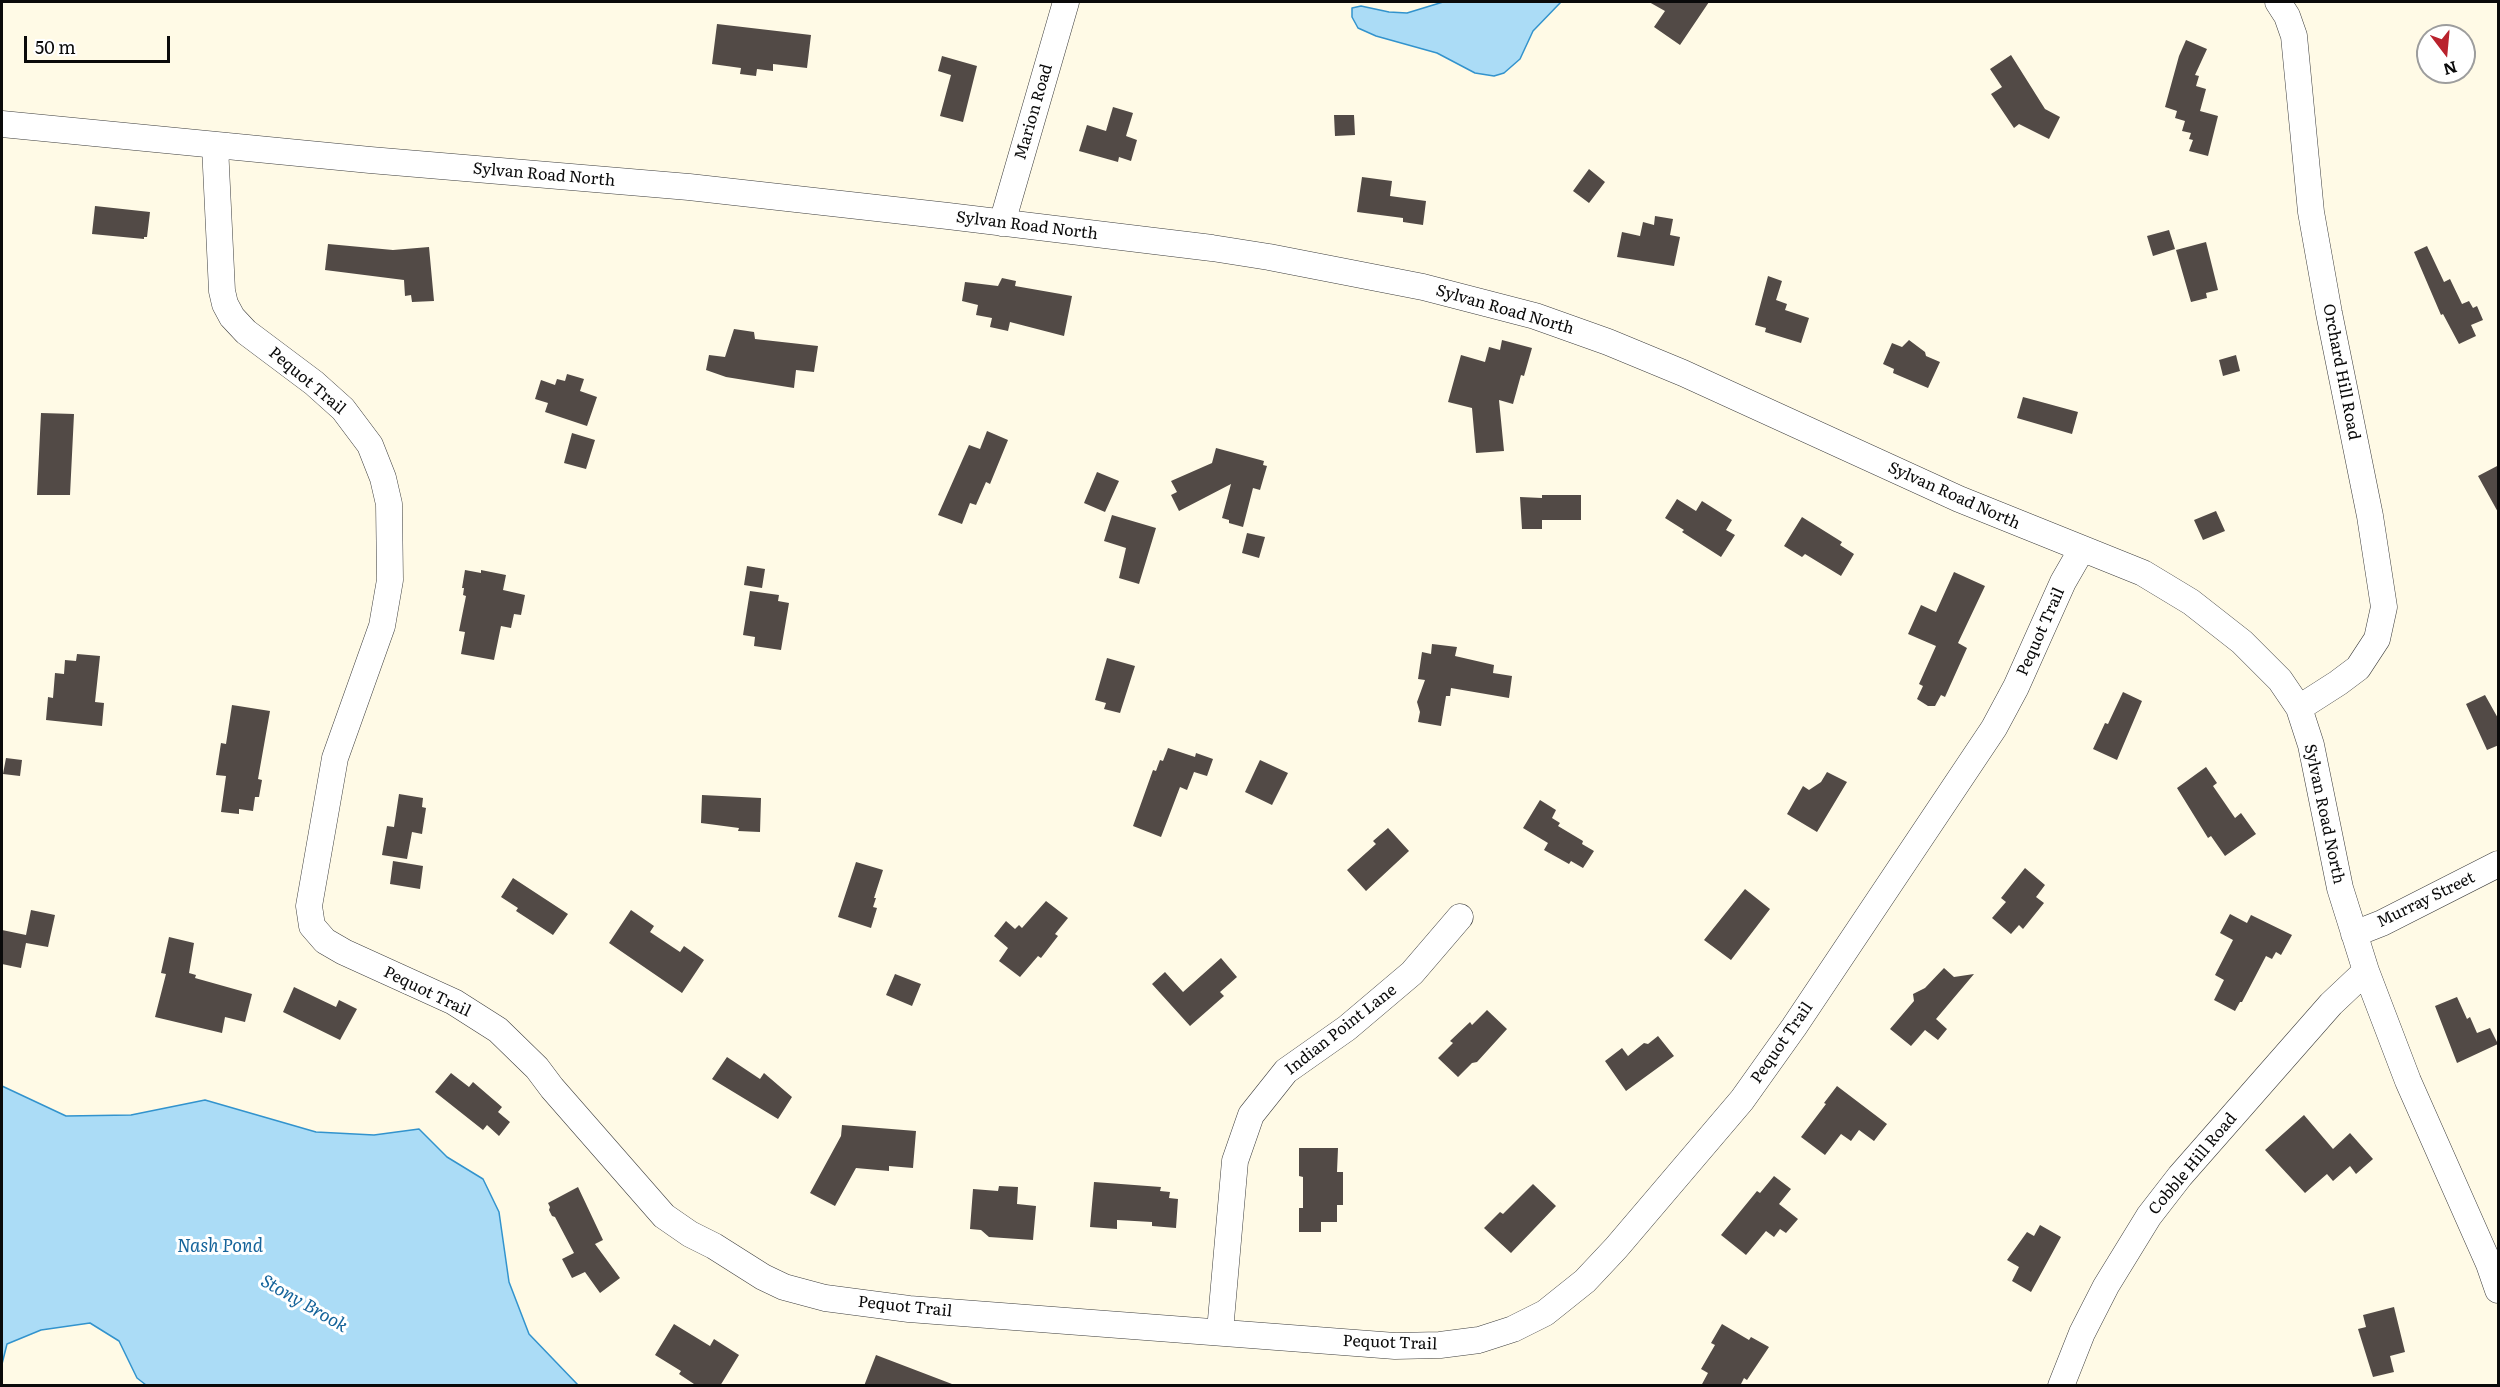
<!DOCTYPE html>
<style>
body{margin:0}
#map{position:relative;width:2500px;height:1387px;overflow:hidden;background:#fffae6;font-family:Literata,serif}
canvas{display:block}
.frame{position:absolute;inset:0;border:3px solid #0a0a0a;pointer-events:none}
.north{position:absolute;left:2416px;top:24px;width:60px;height:60px;box-sizing:border-box;background:#fff;border:2px solid #9d9d9d;border-radius:50%;rotate:164deg;font-size:16px;font-weight:700;line-height:24px;text-align:center;color:#0a0a0a}
.north::after{content:'';display:block;margin:auto;width:21px;height:27px;background:#b9222d;clip-path:polygon(50% 0,100% 100%,50% 72%,0 100%)}
.scale{position:absolute;left:24px;top:36px;width:146px;height:27px;box-sizing:border-box;border:3px solid #0a0a0a;border-top:0;padding-left:8px;font-size:18px;line-height:21px;white-space:nowrap;color:#0a0a0a;-webkit-text-stroke:4px #fff;paint-order:stroke}
</style>
<div id="map">
<canvas width="2500" height="1387"></canvas>
<div class="frame"></div>
<div class="north">N</div>
<div class="scale">50 m</div>
</div>
<script>
const ctx = document.querySelector('canvas').getContext('2d');
ctx.lineJoin = 'round';
function paint(path, color) {
  ctx.fillStyle = color;
  ctx.fill(path, 'evenodd');
}
function toPath(rows) {
  const path = new Path2D();
  for (const r of rows) {
    path.moveTo(r[0], r[1]);
    for (let i = 2; i < r.length; i += 2) path.lineTo(r[i], r[i + 1]);
  }
  return path;
}
function stroke(path, color, width, dash) {
  ctx.strokeStyle = color;
  ctx.lineWidth = width;
  ctx.lineCap = dash ? 'butt' : 'round';
  ctx.setLineDash(dash || []);
  ctx.stroke(path);
}
function label(font, color, halo, rows, align = 'center') {
  ctx.font = font + ' Literata,serif';
  ctx.lineWidth = 6;
  ctx.setLineDash([]);
  ctx.textBaseline = 'middle';
  ctx.strokeStyle = halo;
  ctx.fillStyle = color;
  for (const [text, x, y, turn = 0] of rows) {
    ctx.save();
    ctx.translate(x, y);
    ctx.rotate((+turn || 0) * Math.PI / 180);
    ctx.textAlign = isNaN(turn) ? turn : align;
    if (halo) ctx.strokeText(text, 0, 0);
    ctx.fillText(text, 0, 0);
    ctx.restore();
  }
}
const water = toPath([
 [1443,2,1561,2,1533,31,1520,59,1504,73,1494,76,1475,73,1437,53,1376,36,1358,28,1352,17,1352,8,1361,6,1389,12,1407,13,1443,2],
 [2,1086,66,1116,131,1115,205,1100,316,1132,374,1135,419,1129,447,1157,483,1179,499,1212,509,1282,529,1334,578,1385,146,1385,137,1378,119,1341,90,1323,41,1330,7,1344,2,1364,2,1086]
]);
paint(water, '#abdcf6');
stroke(water, '#3293cd', 1.5);
paint(toPath([
 [1649,2,1709,2,1680,45,1654,27,1665,11],
 [717,24,811,35,807,68,773,64,773,71,757,69,756,76,740,74,741,68,712,64],
 [2186,40,2207,49,2195,75,2199,76,2196,86,2206,89,2200,111,2218,116,2208,156,2189,151,2193,140,2189,139,2191,133,2182,131,2185,121,2175,118,2177,111,2165,107,2179,56],
 [2011,55,2045,109,2060,117,2049,139,2019,124,2014,128,1991,94,2002,87,1990,69],
 [942,56,977,66,963,122,940,116,951,75,938,71],
 [1113,107,1133,113,1126,136,1137,140,1131,161,1119,157,1118,162,1079,151,1087,125,1106,131],
 [1334,115,1354,115,1355,135,1335,136],
 [1589,169,1605,182,1589,203,1573,191],
 [1362,177,1392,181,1390,196,1426,201,1423,225,1403,222,1403,218,1357,212],
 [95,206,150,212,147,237,144,237,144,239,92,234],
 [1655,216,1673,219,1670,235,1680,237,1674,266,1617,257,1622,232,1640,236,1643,222,1654,225],
 [2169,230,2175,249,2153,256,2147,236],
 [2206,242,2218,290,2206,293,2207,298,2191,302,2176,250],
 [328,244,393,250,429,247,434,301,412,302,411,295,405,296,404,280,325,270],
 [2427,246,2444,282,2450,279,2462,304,2469,301,2473,308,2477,306,2483,320,2471,325,2476,336,2459,344,2443,314,2441,315,2414,252],
 [1768,276,1782,281,1776,300,1787,304,1785,310,1809,318,1801,343,1765,332,1766,328,1755,325],
 [1002,278,1016,281,1015,286,1072,296,1064,336,1010,322,1008,331,990,327,992,318,976,315,978,305,962,301,965,282,998,286],
 [734,329,754,332,755,339,818,346,814,372,796,370,794,388,726,377,706,370,709,355,725,357],
 [1502,340,1532,348,1524,376,1521,375,1513,404,1499,400,1504,451,1476,453,1472,408,1448,402,1461,355,1485,362,1489,347,1500,350],
 [1909,340,1925,352,1926,356,1940,362,1928,388,1893,373,1894,369,1883,364,1892,343,1902,347],
 [2236,355,2240,371,2223,376,2219,360],
 [567,374,584,379,580,391,597,397,587,426,545,412,548,403,535,399,541,380,555,385,557,379,565,381],
 [2023,397,2078,412,2072,434,2017,418],
 [41,413,74,414,70,495,37,495],
 [987,431,1008,440,990,484,986,482,976,505,970,503,962,524,938,515,969,445,980,449],
 [572,433,595,440,586,469,564,463],
 [1216,448,1264,461,1263,465,1267,466,1260,490,1253,488,1243,527,1229,523,1229,520,1222,518,1231,484,1179,511,1171,495,1177,492,1171,481,1212,463],
 [2499,465,2499,514,2478,476],
 [1097,472,1119,481,1105,512,1084,503],
 [1542,495,1581,495,1581,520,1542,520,1542,529,1522,529,1520,497,1542,498],
 [1677,499,1696,511,1702,501,1732,520,1726,530,1735,535,1721,557,1682,532,1684,530,1665,518],
 [2216,511,2225,531,2203,540,2194,520],
 [1112,515,1156,528,1139,584,1119,578,1126,548,1104,541],
 [1802,517,1842,542,1840,545,1854,554,1841,576,1805,554,1802,557,1784,546],
 [1247,533,1265,537,1259,558,1242,553],
 [747,566,765,569,762,588,744,585],
 [465,570,481,573,481,570,506,575,503,590,525,595,521,615,514,614,511,628,501,626,494,660,461,654,465,632,459,631,466,596,463,595,464,588,462,588],
 [1954,572,1985,586,1958,643,1967,648,1945,697,1941,695,1935,706,1928,706,1917,699,1923,686,1919,684,1936,646,1908,634,1921,605,1936,612],
 [750,591,779,595,778,601,789,603,781,650,754,646,755,637,743,635],
 [1432,644,1457,647,1455,656,1494,665,1493,673,1512,676,1509,698,1451,688,1450,696,1446,696,1441,726,1418,722,1420,712,1417,702,1425,680,1418,679,1422,652,1431,654],
 [77,654,100,656,95,702,104,703,102,726,46,720,48,697,53,698,55,673,64,674,65,660,76,661],
 [1107,658,1135,666,1120,713,1104,709,1106,703,1095,700],
 [2123,692,2142,701,2117,760,2093,749,2105,723,2108,724],
 [2485,695,2499,720,2499,745,2487,750,2466,704],
 [232,705,270,711,258,779,262,780,259,797,255,797,253,811,239,809,239,814,221,812,226,776,216,775,221,743,226,744],
 [1168,748,1195,757,1196,753,1213,759,1207,776,1194,772,1187,790,1180,787,1161,837,1133,826,1153,770,1156,771,1160,760,1163,761],
 [6,758,22,760,20,776,3,774],
 [1260,760,1288,773,1272,805,1245,792],
 [2206,767,2217,783,2213,786,2235,818,2241,813,2256,834,2225,856,2211,836,2208,838,2177,788],
 [1827,772,1847,782,1817,832,1787,814,1803,786,1809,790,1821,782],
 [399,794,423,798,422,807,426,808,422,834,412,832,407,859,382,855,387,826,394,827],
 [702,795,761,798,760,832,738,831,739,828,701,823],
 [1540,800,1556,810,1552,818,1560,823,1558,826,1583,841,1582,844,1594,851,1583,868,1571,861,1569,864,1544,850,1548,843,1523,828],
 [1388,828,1409,851,1366,891,1347,870,1376,844,1373,841],
 [393,861,423,866,420,889,390,884],
 [856,862,883,870,874,898,876,898,873,907,877,908,871,928,838,917],
 [2025,868,2045,885,2036,897,2044,903,2023,929,2019,925,2011,934,1992,918,2006,902,2001,898],
 [513,878,568,914,553,935,516,911,518,908,501,897],
 [1745,889,1770,909,1731,960,1704,940],
 [1046,901,1068,918,1055,934,1058,936,1041,958,1038,956,1020,977,999,961,1008,948,994,936,1006,921,1015,929,1019,925,1022,928],
 [31,910,55,915,48,947,26,943,21,968,2,964,2,930,26,935],
 [631,910,654,926,650,932,680,952,684,946,704,960,682,993,609,943],
 [2230,914,2247,923,2251,915,2292,935,2281,955,2276,952,2272,959,2266,956,2242,1002,2240,1002,2235,1011,2214,1000,2224,980,2215,975,2233,940,2220,933],
 [169,937,194,943,189,973,196,975,195,978,252,994,245,1022,225,1017,222,1033,155,1017,166,974,161,973],
 [1221,958,1237,977,1220,992,1224,996,1190,1026,1152,984,1165,972,1183,992],
 [1944,968,1954,977,1974,974,1936,1019,1947,1029,1938,1040,1925,1030,1911,1046,1890,1029,1914,1001,1913,994,1925,988],
 [895,974,921,984,912,1006,886,995],
 [294,987,336,1007,339,1000,357,1009,340,1040,283,1012],
 [2457,997,2467,1019,2470,1017,2477,1033,2490,1028,2498,1044,2457,1063,2435,1006],
 [1487,1010,1507,1029,1477,1062,1472,1063,1458,1077,1438,1058,1453,1043,1450,1041,1470,1022,1472,1025],
 [1658,1036,1674,1056,1626,1091,1605,1061,1622,1048,1628,1056,1644,1043,1648,1044],
 [727,1057,760,1079,764,1073,792,1097,778,1119,712,1079],
 [451,1073,469,1087,473,1082,502,1107,498,1112,510,1122,499,1136,487,1125,483,1130,435,1092],
 [1837,1086,1887,1124,1874,1141,1859,1130,1851,1141,1841,1134,1825,1155,1801,1137,1826,1104,1824,1103],
 [2304,1115,2333,1149,2350,1133,2373,1159,2356,1174,2350,1166,2333,1181,2327,1174,2305,1193,2265,1150],
 [842,1125,916,1131,913,1168,889,1166,889,1171,856,1168,835,1206,810,1193,841,1136],
 [1299,1148,1338,1148,1337,1172,1343,1172,1343,1205,1337,1205,1337,1222,1321,1222,1321,1232,1299,1232,1299,1208,1303,1208,1303,1177,1299,1176],
 [1774,1176,1791,1189,1779,1204,1798,1219,1786,1233,1780,1229,1774,1237,1766,1231,1746,1255,1721,1235,1757,1191,1760,1193],
 [1094,1182,1161,1187,1160,1191,1170,1192,1169,1198,1178,1199,1176,1228,1152,1226,1152,1222,1117,1220,1117,1229,1090,1227],
 [1533,1184,1556,1206,1511,1253,1484,1228,1500,1212,1503,1214],
 [999,1186,1018,1187,1017,1204,1036,1206,1033,1240,989,1237,981,1230,970,1229,973,1189,998,1191],
 [578,1187,603,1240,595,1244,620,1278,600,1293,585,1272,572,1278,562,1259,574,1253,555,1217,552,1216,549,1210,550,1207,548,1203],
 [2040,1225,2061,1237,2031,1292,2012,1281,2019,1267,2007,1260,2027,1232,2034,1236],
 [2394,1307,2405,1352,2390,1356,2394,1372,2373,1377,2358,1329,2366,1327,2363,1315],
 [674,1324,710,1346,714,1339,739,1355,720,1386,697,1386,679,1374,681,1371,655,1355],
 [1722,1324,1749,1340,1751,1337,1769,1347,1747,1380,1744,1378,1740,1386,1701,1386,1708,1373,1701,1369,1715,1345,1711,1343],
 [876,1355,952,1384,951,1386,864,1386]
]), '#524a46');
const minor = toPath([
 [2278,2,2287,16,2294,36,2311,212,2329,313,2370,516,2384,607,2377,639,2358,668,2338,683,2299,708],
 [2,124,370,160,689,187,948,216,1212,248,1269,257,1423,287,1535,316,1608,342,1683,373,1959,499,2143,573,2191,602,2242,642,2280,680,2299,708,2311,745,2340,888,2366,971,2408,1081,2489,1264,2498,1290],
 [215,146,222,291,225,304,232,317,246,332,314,383,343,409,370,445,383,478,389,504,390,580,382,626,335,758,309,906,312,926,325,941,344,952,454,1002,498,1030,537,1068,552,1088,664,1216,690,1234,714,1246,763,1277,784,1287,825,1298,909,1309,1395,1346,1440,1345,1479,1340,1513,1329,1545,1313,1585,1281,1616,1248,1742,1100,1794,1027,1994,728,2016,687,2063,582,2082,549],
 [1002,223,1066,2],
 [2354,934,2382,923,2498,864],
 [1220,1331,1235,1161,1251,1115,1286,1071,1347,1028,1412,973,1460,917],
 [2061,1386,2082,1333,2106,1286,2149,1216,2180,1176,2331,1004,2366,971]
]);
stroke(minor, '#3d3d3d', 27);
stroke(minor, '#fff', 26);
label('16px', '#0a0a0a', '#fff', [
 ["Marion Road",1034,112,-74],
 ["Sylvan Road North",544,175,5],
 ["Sylvan Road North",1027,226,7],
 ["Sylvan Road North",1505,310,16],
 ["Orchard Hill Road",2341,372,79],
 ["Pequot Trail",307,381,40],
 ["Sylvan Road North",1954,496,24],
 ["Pequot Trail",2041,632,-66],
 ["Sylvan Road North",2324,814,78],
 ["Murray Street",2426,900,-26],
 ["Pequot Trail",427,992,26],
 ["Indian Point Lane",1341,1030,-38],
 ["Pequot Trail",1782,1043,-55],
 ["Cobble Hill Road",2193,1164,-50],
 ["Pequot Trail",905,1307,6],
 ["Pequot Trail",1390,1343,2]
]);
label('italic 18px', '#14639a', '#fff', [
 ["Nash Pond",220,1247],
 ["Stony Brook",304,1304,30]
]);
</script>
